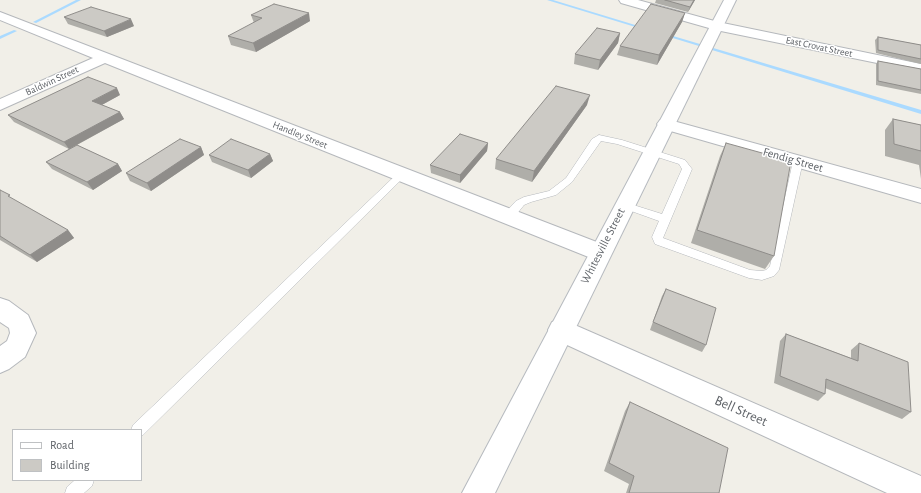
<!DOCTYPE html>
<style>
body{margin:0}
#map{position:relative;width:921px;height:493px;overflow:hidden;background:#f1efe8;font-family:"Alegreya Sans",sans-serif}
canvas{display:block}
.legend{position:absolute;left:12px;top:429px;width:130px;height:52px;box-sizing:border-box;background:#fff;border:1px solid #bfc1c3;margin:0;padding:5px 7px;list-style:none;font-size:12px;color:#5f6368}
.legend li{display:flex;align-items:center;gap:8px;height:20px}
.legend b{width:20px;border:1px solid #bfc1c3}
</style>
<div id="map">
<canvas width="921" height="493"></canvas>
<ul class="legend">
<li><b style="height:5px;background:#fff"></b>Road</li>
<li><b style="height:11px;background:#cccac5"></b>Building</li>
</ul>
</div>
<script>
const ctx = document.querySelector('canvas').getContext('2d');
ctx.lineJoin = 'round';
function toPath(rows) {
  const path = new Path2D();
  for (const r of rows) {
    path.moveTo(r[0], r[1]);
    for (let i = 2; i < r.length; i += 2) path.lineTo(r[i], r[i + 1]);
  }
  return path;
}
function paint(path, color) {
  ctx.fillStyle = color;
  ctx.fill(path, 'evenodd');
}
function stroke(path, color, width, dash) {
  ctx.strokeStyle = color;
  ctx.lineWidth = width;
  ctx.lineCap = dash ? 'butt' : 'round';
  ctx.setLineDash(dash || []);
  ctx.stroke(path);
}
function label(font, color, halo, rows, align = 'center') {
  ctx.font = font + ' "Alegreya Sans",sans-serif';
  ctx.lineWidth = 3;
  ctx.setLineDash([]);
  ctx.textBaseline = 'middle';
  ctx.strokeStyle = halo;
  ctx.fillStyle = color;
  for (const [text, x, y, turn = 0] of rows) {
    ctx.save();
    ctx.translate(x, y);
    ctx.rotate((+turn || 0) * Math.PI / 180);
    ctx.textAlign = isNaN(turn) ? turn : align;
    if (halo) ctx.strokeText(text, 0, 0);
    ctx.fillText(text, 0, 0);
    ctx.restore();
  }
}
paint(toPath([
 [76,0,81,0,36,23,33,22,76,0],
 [547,0,553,0,645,28,642,29,547,0],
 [14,30,17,31,0,39,0,36,14,30],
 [663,33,921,110,921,114,663,35,663,33]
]), '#aadaff');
const lane = toPath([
 [599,135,622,140,685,160,692,169,663,238,750,270,762,271,766,270,770,266,793,161,795,159,801,159,803,161,779,270,774,276,762,280,749,278,655,244,652,237,659,221,620,207,619,205,624,202,662,214,682,169,679,164,617,144,601,141,572,182,556,195,531,202,524,205,512,220,504,220,503,217,504,214,516,201,524,197,549,191,566,178,592,139,599,135],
 [401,172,406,175,404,177,143,435,141,436,141,430,131,430,133,425,398,173,401,172],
 [75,480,94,480,92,486,84,493,65,493,67,487,75,480]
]);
const street = toPath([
 [619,0,638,0,718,22,921,64,921,72,716,30,621,3,619,0],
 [0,12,607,246,610,252,607,258,599,260,591,258,105,63,0,110,0,99,93,58,0,20,0,12],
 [666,119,921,189,921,203,660,128,657,124,660,120,666,119],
 [0,298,9,301,28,315,36,333,25,357,9,369,0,373,0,346,7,341,10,333,9,328,0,322,0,298],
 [561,319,921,476,921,493,887,493,552,338,548,330,552,322,561,319]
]);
const secondary = toPath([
 [724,0,736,0,495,493,462,493,724,0]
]);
stroke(lane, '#b5b8bc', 1);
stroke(street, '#b5b8bc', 2);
stroke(secondary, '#b6babf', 2);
paint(lane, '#fff');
paint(street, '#fff');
paint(secondary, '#fff');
paint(toPath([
 [656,0,695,0,688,12,655,3],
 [685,13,682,22,657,65,617,55,620,46],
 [251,15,310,21,256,52,231,45,228,36,254,23],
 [64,17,134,26,107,37,68,24],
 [620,33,618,43,598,70,574,64,575,54],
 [878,37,921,45,921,64,876,53,875,40],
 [878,61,921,69,921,94,876,85,876,64],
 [120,95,102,105,120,112,124,119,77,145,118,164,122,171,93,190,52,169,46,162,69,149,14,122,8,115],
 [587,105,532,182,495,169,496,159],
 [893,119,921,125,921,179,919,165,885,156,885,130],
 [488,143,487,151,460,183,431,173,430,165],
 [726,143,774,256,765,269,691,243,720,156],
 [201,147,204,155,151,191,130,181,126,173],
 [270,154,273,161,251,178,212,162,209,155],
 [0,190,14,200,68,230,74,238,37,262,0,240],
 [666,289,706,345,702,352,650,330,662,296],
 [786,334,851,358,851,350,859,343,911,412,902,419,825,388,825,394,818,401,774,383,780,341],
 [630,402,719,493,626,493,629,484,604,471,625,411]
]), '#afaea9');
paint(toPath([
 [694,0,695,0,688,12,690,7],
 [309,13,310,21,256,52,253,43],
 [685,13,682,22,657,65,659,55],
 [131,19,134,26,107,37,104,31],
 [620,33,618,43,598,70,600,60],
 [117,88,120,95,96,108,92,101],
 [590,95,587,105,532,182,534,171],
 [120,112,124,119,69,149,64,142],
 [488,143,487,151,460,183,460,175],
 [201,147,204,155,151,191,147,183],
 [270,154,273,161,251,178,248,170],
 [118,164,122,171,93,190,87,182],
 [68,230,74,238,37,262,30,255]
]), '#8f8d8a');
const building = toPath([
 [665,0,694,0,690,7,665,0],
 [274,4,309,13,253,43,228,36,262,18,251,15,274,4],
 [651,4,685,13,659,55,620,46,651,4],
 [91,7,131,19,104,31,64,17,91,7],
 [597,28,620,33,600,60,575,54,597,28],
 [878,37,921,45,921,59,878,50,878,37],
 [878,61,921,69,921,90,878,81,878,61],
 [88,77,117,88,92,101,120,112,64,142,8,115,88,77],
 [556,86,590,95,534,171,496,159,556,86],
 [893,119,921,125,921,151,894,144,893,119],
 [460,134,488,143,460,175,430,165,460,134],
 [180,139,201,147,147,183,126,173,180,139],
 [231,139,270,154,248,170,209,155,231,139],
 [726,143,791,161,774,256,697,230,726,143],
 [77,145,118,164,87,182,46,162,77,145],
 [0,190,10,195,8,196,68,230,30,255,0,236,0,190],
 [666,289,716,308,706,345,653,322,666,289],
 [786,334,858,361,859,343,908,362,911,412,826,379,825,394,780,376,786,334],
 [630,402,728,448,719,493,629,493,634,476,609,463,630,402]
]);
paint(building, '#cccac5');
stroke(building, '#8f8d8a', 1);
label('10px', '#5f6368', '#fff', [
 ["East Crovat Street",819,47,12],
 ["Baldwin Street",52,81,-25],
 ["Handley Street",300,135,22]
]);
label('12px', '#5f6368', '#fff', [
 ["Fendig Street",793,160,16],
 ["Whitesville Street",603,246,-63]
]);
label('14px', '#5f6368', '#fff', [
 ["Bell Street",741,411,24]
]);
</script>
